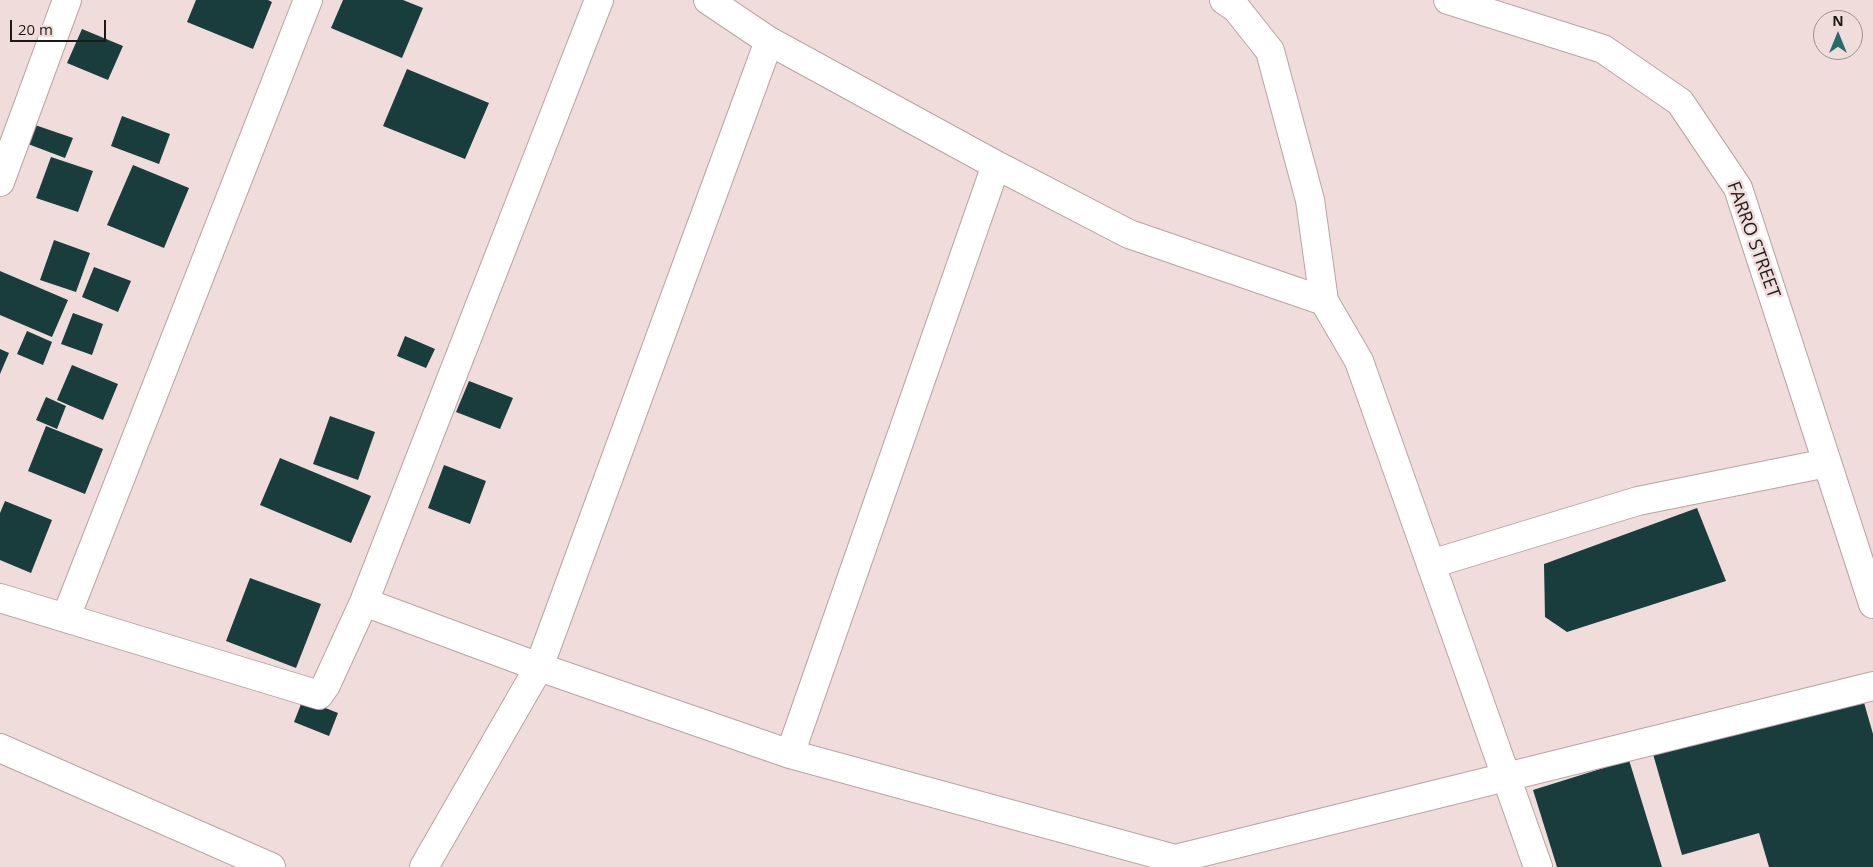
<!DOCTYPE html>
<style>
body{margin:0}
#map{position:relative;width:1873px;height:867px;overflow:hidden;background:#f1dcdc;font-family:"Open Sans",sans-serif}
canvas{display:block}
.north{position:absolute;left:1813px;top:10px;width:50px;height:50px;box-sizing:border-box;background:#f1dcdc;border:1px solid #9d8e8e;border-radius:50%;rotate:0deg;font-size:14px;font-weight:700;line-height:20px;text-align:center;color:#1f1818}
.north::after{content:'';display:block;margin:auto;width:18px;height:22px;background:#226d6c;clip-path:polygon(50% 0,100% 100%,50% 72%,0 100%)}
.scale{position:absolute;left:10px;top:20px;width:96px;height:22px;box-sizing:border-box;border:2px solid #1f1818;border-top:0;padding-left:6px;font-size:15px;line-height:18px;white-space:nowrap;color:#1f1818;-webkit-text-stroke:4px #f1dcdc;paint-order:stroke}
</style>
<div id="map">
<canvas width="1873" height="867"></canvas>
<div class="north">N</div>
<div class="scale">20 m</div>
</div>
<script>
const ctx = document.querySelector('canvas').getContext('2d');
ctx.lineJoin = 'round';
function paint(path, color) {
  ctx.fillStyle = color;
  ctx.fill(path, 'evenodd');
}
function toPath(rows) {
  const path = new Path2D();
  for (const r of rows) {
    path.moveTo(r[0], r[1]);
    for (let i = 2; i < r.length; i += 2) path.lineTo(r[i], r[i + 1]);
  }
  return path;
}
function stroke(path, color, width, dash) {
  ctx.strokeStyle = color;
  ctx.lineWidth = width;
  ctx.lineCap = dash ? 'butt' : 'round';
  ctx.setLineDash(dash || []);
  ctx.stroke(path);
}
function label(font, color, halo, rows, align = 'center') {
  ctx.font = font + ' "Open Sans",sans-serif';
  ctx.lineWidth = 5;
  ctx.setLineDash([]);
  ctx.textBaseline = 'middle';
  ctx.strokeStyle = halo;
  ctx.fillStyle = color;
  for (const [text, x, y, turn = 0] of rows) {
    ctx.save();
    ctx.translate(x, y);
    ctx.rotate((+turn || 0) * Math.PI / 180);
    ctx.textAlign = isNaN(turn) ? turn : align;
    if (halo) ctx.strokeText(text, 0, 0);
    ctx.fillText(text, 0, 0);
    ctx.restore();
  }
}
paint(toPath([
 [196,0,268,0,272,2,253,49,187,22],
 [343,0,403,0,423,8,402,58,331,28],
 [82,29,123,46,108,80,67,63],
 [407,69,489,103,465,159,383,126],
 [122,116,170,134,159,164,111,146],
 [35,125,73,138,65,158,28,144],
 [51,157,93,171,78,212,36,198],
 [133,165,189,188,164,248,107,225],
 [54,240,90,253,76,292,40,280],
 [94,267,131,281,118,312,82,297],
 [0,271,68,300,52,337,0,315],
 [73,313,103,324,92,355,61,344],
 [27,331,52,342,43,365,17,354],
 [405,336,435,349,426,368,397,356],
 [0,349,9,353,0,374],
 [72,365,118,384,103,420,57,400],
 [469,381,513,398,500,429,456,412],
 [46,397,66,406,57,429,36,420],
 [330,416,375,432,358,480,313,464],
 [46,426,103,449,85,494,28,471],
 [280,458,371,496,351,543,260,505],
 [444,465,486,481,470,524,428,508],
 [5,501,52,520,31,573,0,560,0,513],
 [1697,508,1726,581,1567,632,1545,617,1544,564],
 [250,578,321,604,296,668,226,641],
 [1861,692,1873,734,1873,867,1769,867,1759,833,1682,855,1653,754],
 [303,699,338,713,329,736,294,722],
 [1629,760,1662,867,1557,867,1533,790]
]), '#193d3c');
const minor = toPath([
 [708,0,769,41,996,165,1129,234,1324,301,1359,361,1538,867],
 [1224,0,1236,8,1270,51,1310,200,1324,301],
 [1448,0,1603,49,1680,102,1738,188,1873,604],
 [0,182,67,0],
 [1431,564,1638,501,1827,463],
 [0,598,319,695,326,685,364,602,599,0],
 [364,602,539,667,790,754,1175,859,1873,686],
 [66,617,308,0],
 [0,748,271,867],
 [790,754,996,165],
 [424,867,539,667,769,41]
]);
stroke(minor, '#b7a4a3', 30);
stroke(minor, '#fff', 28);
label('18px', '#1f1818', '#f1dcdc', [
 ["FARRO STREET",1753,240,70]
]);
</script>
